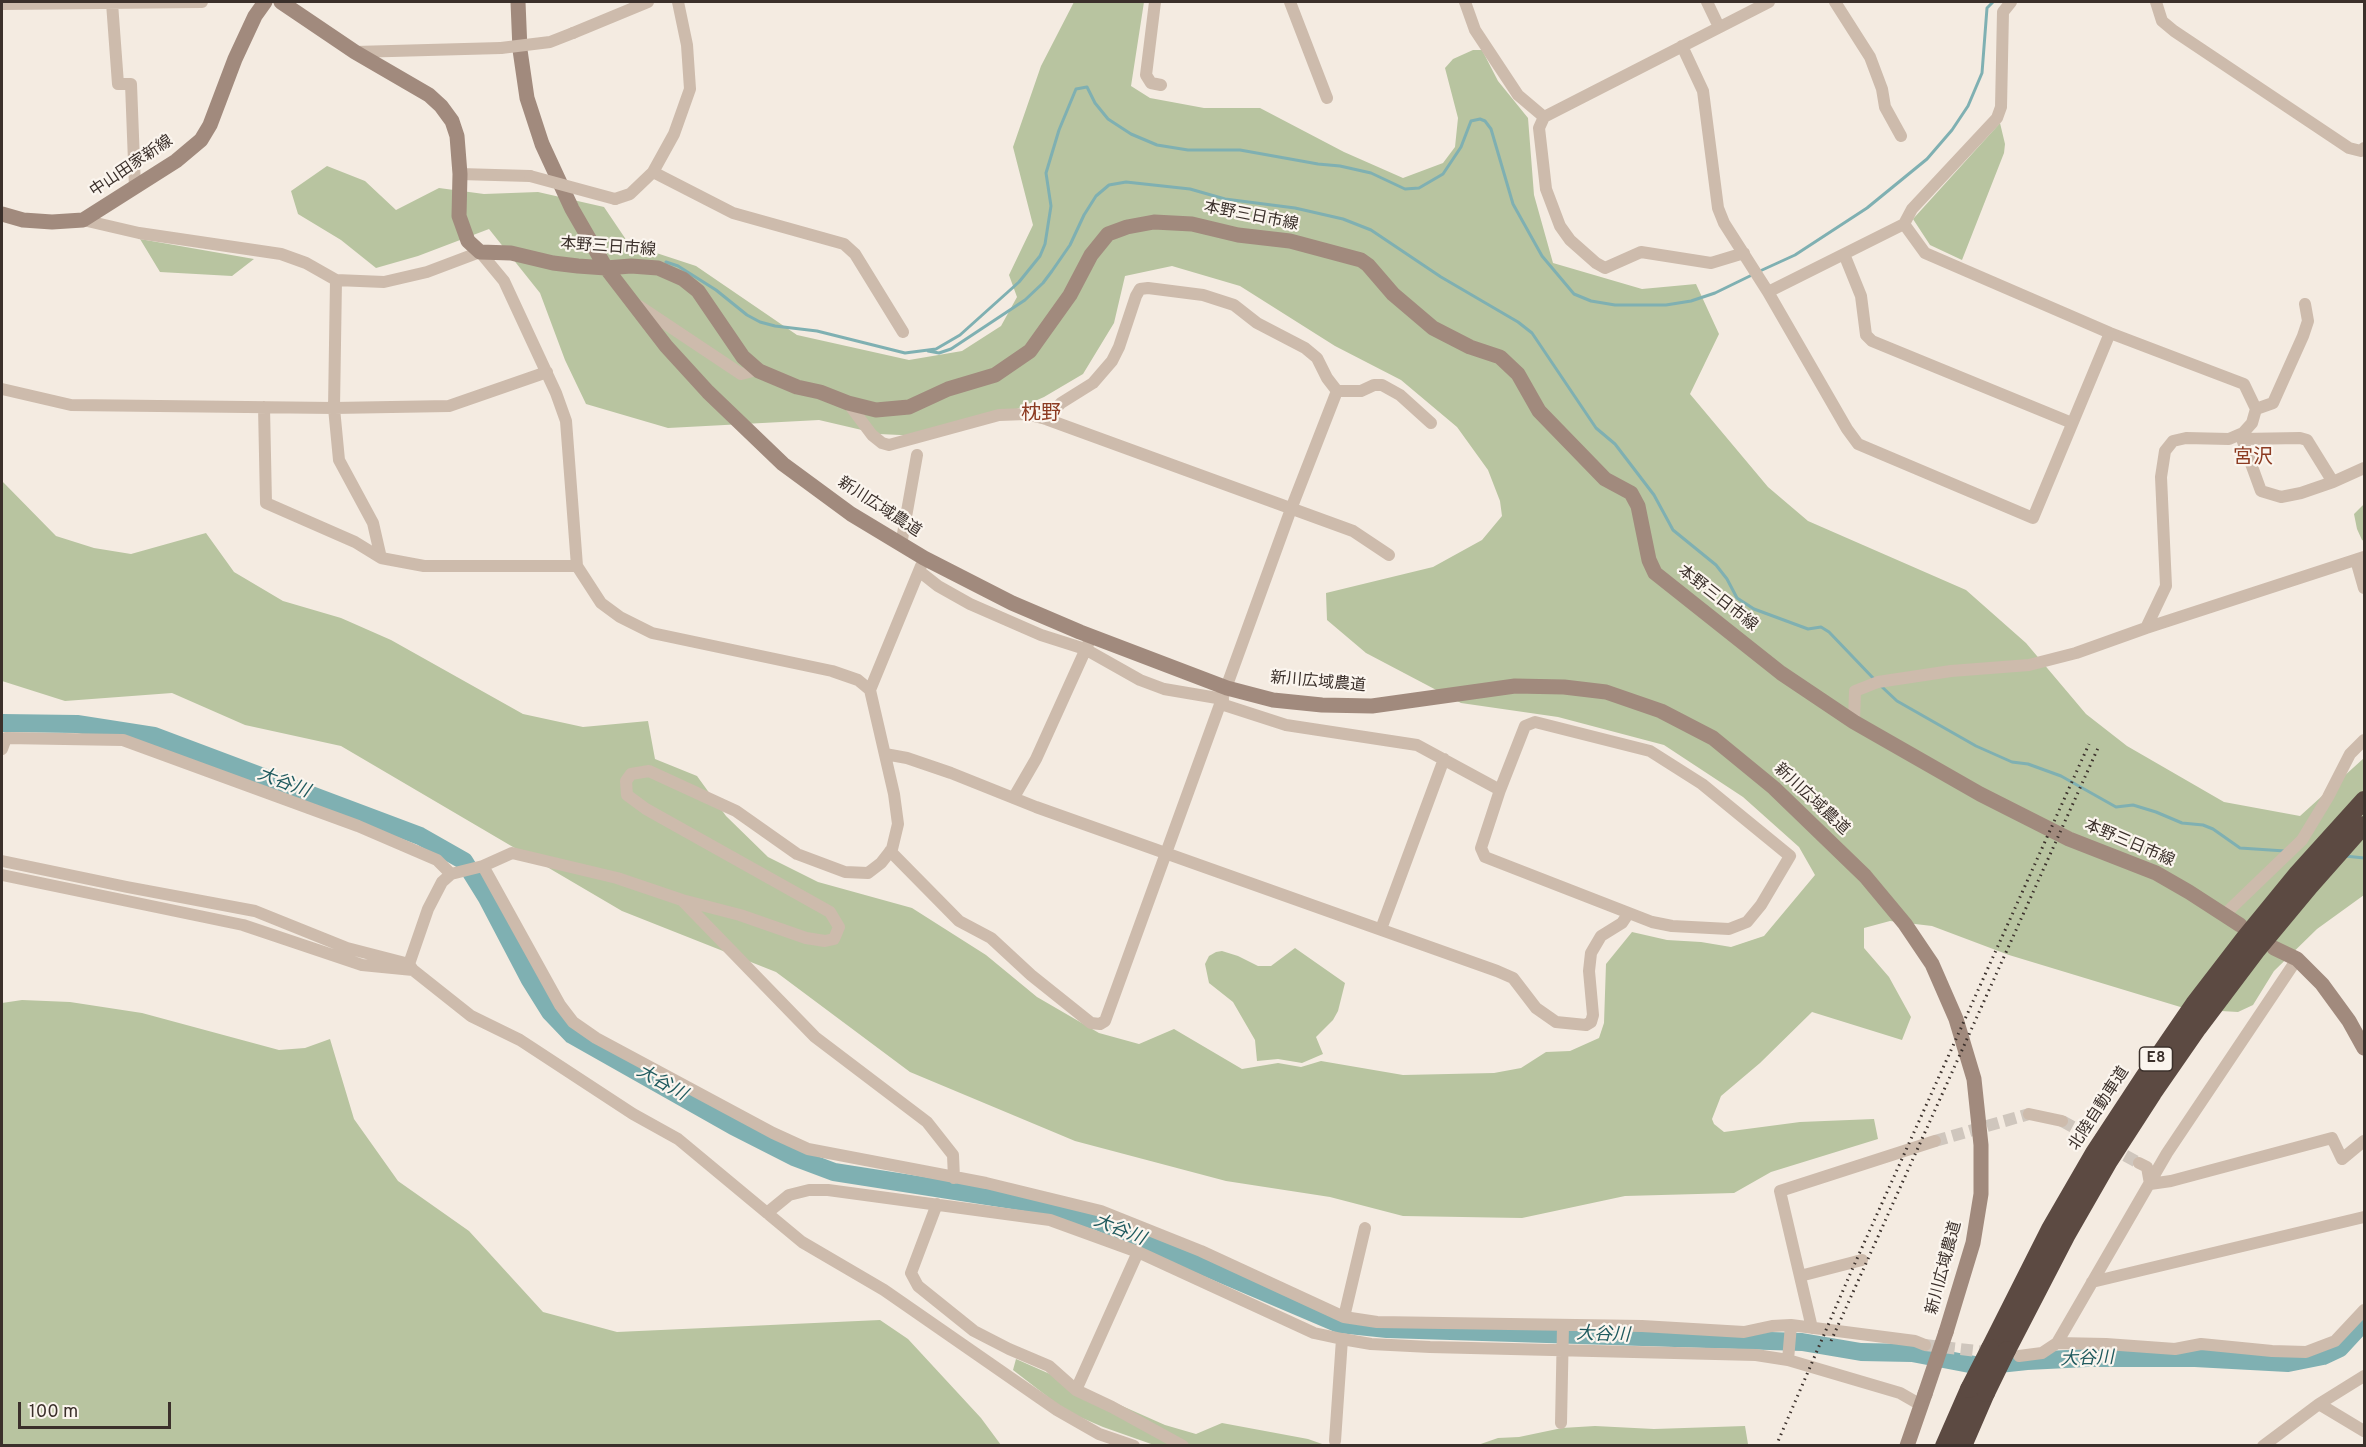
<!DOCTYPE html>
<meta charset="utf-8">
<style>
body{margin:0}
#map{position:relative;width:2366px;height:1447px;overflow:hidden;background:#f4ebe1;font-family:Overpass,sans-serif}
canvas{display:block}
.frame{position:absolute;inset:0;border:3px solid #3b302b;pointer-events:none}
.scale{position:absolute;left:18px;top:1402px;width:153px;height:27px;box-sizing:border-box;border:3px solid #3b302b;border-top:0;padding-left:8px;font-size:18px;line-height:21px;white-space:nowrap;color:#3b302b;-webkit-text-stroke:4px #fbf5ee;paint-order:stroke}
</style>
<div id="map">
<canvas width="2366" height="1447"></canvas>
<div class="frame"></div>
<div class="scale">100 m</div>
</div>
<script>
const ctx = document.querySelector('canvas').getContext('2d');
ctx.lineJoin = 'round';
function paint(path, color) {
  ctx.fillStyle = color;
  ctx.fill(path, 'evenodd');
}
function toPath(rows) {
  const path = new Path2D();
  for (const r of rows) {
    path.moveTo(r[0], r[1]);
    for (let i = 2; i < r.length; i += 2) path.lineTo(r[i], r[i + 1]);
  }
  return path;
}
function stroke(path, color, width, dash) {
  ctx.strokeStyle = color;
  ctx.lineWidth = width;
  ctx.lineCap = dash ? 'butt' : 'round';
  ctx.setLineDash(dash || []);
  ctx.stroke(path);
}
function label(font, color, halo, rows, align = 'center') {
  ctx.font = font + ' Overpass,"Noto Sans JP",sans-serif';
  ctx.lineWidth = 4.5;
  ctx.setLineDash([]);
  ctx.textBaseline = 'middle';
  ctx.strokeStyle = halo;
  ctx.fillStyle = color;
  for (const [text, x, y, turn = 0] of rows) {
    ctx.save();
    ctx.translate(x, y);
    ctx.rotate((+turn || 0) * Math.PI / 180);
    ctx.textAlign = isNaN(turn) ? turn : align;
    if (halo) ctx.strokeText(text, 0, 0);
    ctx.fillText(text, 0, 0);
    ctx.restore();
  }
}
paint(toPath([
 [1074,2,1144,2,1131,86,1150,98,1204,108,1260,108,1344,152,1403,178,1443,163,1455,147,1458,118,1445,68,1453,59,1473,50,1482,50,1498,81,1528,118,1534,195,1553,263,1642,289,1696,284,1719,334,1690,394,1768,487,1808,521,1966,590,2026,643,2086,714,2127,746,2224,802,2300,816,2364,758,2364,895,2317,929,2274,971,2253,1005,2238,1012,2187,1009,2009,955,1932,926,1890,921,1864,928,1864,948,1889,977,1911,1017,1902,1040,1812,1012,1760,1063,1721,1096,1712,1119,1714,1124,1724,1132,1800,1122,1874,1119,1878,1139,1771,1172,1734,1193,1625,1196,1522,1218,1403,1216,1330,1197,1226,1181,1075,1141,910,1072,776,972,622,911,341,746,245,725,172,693,65,701,2,681,2,481,56,536,94,548,131,554,206,533,234,572,283,601,341,618,391,640,523,714,583,727,648,721,655,759,697,776,726,816,768,857,818,882,912,908,986,955,1037,997,1099,1033,1139,1044,1174,1029,1242,1069,1278,1063,1301,1067,1321,1061,1403,1075,1494,1073,1521,1068,1546,1052,1570,1051,1599,1038,1604,1023,1606,964,1632,932,1667,940,1701,942,1731,947,1764,936,1815,875,1799,847,1743,797,1664,745,1558,717,1461,703,1366,653,1327,620,1326,593,1433,567,1482,540,1502,516,1500,501,1488,470,1457,427,1401,380,1335,346,1240,286,1172,266,1125,276,1114,323,1083,374,1044,397,999,417,921,436,879,434,819,420,668,428,586,404,565,360,540,293,489,229,418,256,376,268,341,240,298,214,291,191,327,166,365,181,396,210,439,188,484,194,538,192,604,207,629,244,696,266,797,335,909,360,962,351,1001,326,1017,297,1009,275,1033,225,1013,147,1041,66],
 [2000,123,2005,144,2004,153,1962,260,1930,245,1913,219],
 [140,239,254,259,232,276,160,272],
 [2364,504,2364,541,2362,540,2357,529,2354,514],
 [1295,948,1345,983,1338,1011,1333,1020,1316,1037,1323,1054,1302,1063,1278,1059,1257,1061,1255,1040,1233,1002,1209,983,1205,964,1209,956,1216,952,1222,951,1238,956,1258,966,1271,966],
 [22,1000,70,1002,142,1013,279,1050,305,1048,330,1039,354,1119,398,1181,469,1231,543,1312,617,1332,880,1320,908,1339,981,1418,1001,1445,2,1445,2,1003],
 [1016,1359,1165,1425,1196,1434,1222,1423,1308,1439,1325,1445,1154,1445,1103,1427,1066,1411,1013,1370],
 [1595,1426,1654,1429,1745,1426,1748,1444,1742,1446,1475,1446,1498,1438,1519,1437,1562,1428]
]), '#b8c4a0');
stroke(toPath([
 [666,262,678,266,716,290,747,315,760,322,775,326,817,331,905,353,936,349,960,335,1019,282,1040,256,1045,244,1051,206,1046,173,1059,130,1076,89,1087,87,1095,103,1108,119,1131,134,1157,145,1188,150,1240,150,1318,164,1340,166,1371,173,1405,189,1419,188,1443,174,1461,147,1471,121,1480,119,1485,121,1491,129,1513,204,1542,256,1574,294,1591,301,1615,305,1666,305,1691,301,1715,293,1754,274],
 [1760,271,1795,255,1867,208,1927,159,1952,130,1968,106,1982,73,1987,8,1993,2],
 [928,351,939,353,951,349,1025,300,1043,283,1052,271,1070,245,1084,215,1096,196,1109,185,1126,182,1190,189,1225,199,1295,208,1343,219,1371,230,1441,277,1518,322,1532,333,1596,428,1615,444,1654,495,1673,530,1716,565,1727,579,1737,598,1754,609,1808,629,1821,627,1829,632,1874,679],
 [1881,686,1897,701,1976,746,2012,762,2028,764,2061,776,2116,807,2133,805,2156,812,2182,823,2203,825,2213,829,2240,848,2285,851],
 [2345,856,2364,858]
]), '#7fb0b2', 3);
stroke(toPath([
 [2,723,77,724,154,736,420,836,464,861,487,898,530,980,550,1012,572,1035,733,1126,794,1157,834,1172,1032,1203,1097,1221,1339,1324,1387,1329,1802,1342,1861,1352,1912,1353,1980,1366,2027,1361,2087,1358,2195,1358,2288,1363,2323,1356,2340,1348,2364,1322]
]), '#7fb0b2', 18);
stroke(toPath([
 [2062,1121,2139,1163],
 [1935,1141,2029,1114],
 [1925,1345,1994,1353]
]), '#cfc6bd', 12, [12, 6]);
stroke(toPath([
 [1155,2,1146,75,1151,83,1161,85],
 [1290,2,1327,98],
 [1465,2,1475,30,1518,95,1544,117],
 [1707,2,1719,27],
 [1835,2,1870,57,1882,89,1885,107,1901,136],
 [2156,2,2162,21,2174,31,2349,148,2361,151,2364,148],
 [112,3,118,84,131,84,135,188],
 [2,4,202,2],
 [573,33,648,2],
 [1682,46,1703,91,1718,208,1724,223,1768,292,1847,429,1858,444,2033,518,2110,333],
 [355,52,501,48],
 [653,172,733,213,844,244,855,254,903,332],
 [460,174,530,176],
 [615,199,630,194,653,172,674,134,690,89,687,45,678,2],
 [83,220,139,233,281,254,306,263,336,280,384,282,427,272,480,252,504,281,556,393,566,421,577,566,601,603,620,617,652,633,832,671,858,680,870,690,894,794,898,824,892,849,881,863,868,873,845,872,797,854,736,811,649,771,631,774,626,781,627,795,646,809,830,912,839,927,834,939,825,941,806,938,740,915,682,900,617,878,512,853,483,866,451,874,442,882,428,909,409,964],
 [1904,224,1925,253,2110,333,2244,384,2256,409,2252,423,2243,433,2229,439,2186,438,2173,441,2165,451,2161,477,2166,586,2146,628],
 [1744,253,1711,263,1641,252,1605,268,1596,263,1570,240,1560,226,1546,189,1539,128,1544,117,1769,2],
 [1844,254,1861,296,1866,335,1872,341,2072,423],
 [336,280,334,408,339,460,373,523,381,558],
 [1768,292,1904,224,1912,209,1997,118,2001,107,2003,12,2011,2],
 [639,306,741,374,757,370],
 [2,389,71,405,334,408,449,406,547,372],
 [1337,391,1361,391,1374,385,1382,385,1400,395,1431,423],
 [848,403,872,435,882,443,889,445,999,415,1026,414,1046,419,1353,531,1389,555],
 [264,407,266,503,355,542,381,558,424,566,577,566],
 [2256,409,2273,403,2303,336,2308,321,2305,304],
 [2239,435,2242,439,2300,438,2307,440,2333,482,2364,468],
 [2242,439,2261,491,2281,497,2301,493,2333,482],
 [901,545,917,455],
 [2356,560,2364,588],
 [919,571,938,586,970,604,1041,635,1085,649,1140,680,1164,689,1223,699],
 [870,690,921,566],
 [1221,704,1286,725,1417,745,1500,790,1525,726,1535,722,1650,751,1702,784,1790,856,1761,905,1747,922,1729,929,1672,926,1652,922,1485,857,1481,848,1500,790],
 [1854,722,1855,691,1878,682,1951,671,2029,665,2076,653,2146,628,2364,557],
 [2,749,6,738,123,740,358,826,437,860,451,874],
 [885,754,907,758,951,773,1036,807,1497,971,1513,978,1536,1008,1556,1022,1586,1025,1591,1022,1593,1015,1589,971,1591,953,1601,936,1622,923,1626,917,1626,912],
 [1014,797,1036,759,1089,642],
 [890,851,959,921,991,938,1031,975,1091,1023,1100,1024,1105,1021,1291,509,1337,391,1327,378,1317,358,1305,348,1257,323,1234,305,1203,295,1148,288,1140,289,1136,296,1119,347,1112,361,1093,383,1061,403,1046,419],
 [2,861,127,887,255,911,347,948,409,964,413,970,471,1016,520,1040,633,1114,678,1139,802,1242,884,1290,1057,1410,1099,1434,1134,1446],
 [483,866,560,1005,573,1022,596,1038,773,1133,808,1149,986,1183,1101,1211,1201,1251,1344,1317,1377,1322,1642,1326,1744,1332,1772,1326,1791,1325,1915,1341,1925,1345],
 [2,875,243,925,362,965,413,970],
 [682,900,815,1037,927,1122,953,1155,954,1178],
 [2224,915,2302,840,2328,797,2350,754,2364,740],
 [1381,929,1444,759],
 [2029,1114,2062,1121],
 [2139,1163,2147,1167,2150,1184],
 [2150,1184,2171,1181,2332,1138,2342,1159,2364,1141],
 [937,1204,911,1273,918,1286,974,1331,1009,1349,1049,1366,1076,1390,1112,1407,1183,1446],
 [767,1213,789,1195,809,1190,828,1190,1050,1220,1138,1252,1314,1333,1342,1339,1371,1344,1430,1347,1756,1355,1788,1360,1900,1393,1921,1405],
 [1800,1276,1862,1260],
 [2092,1282,2364,1217],
 [1344,1317,1365,1228],
 [1812,1328,1780,1191,1935,1141],
 [2057,1343,2106,1344,2175,1349,2201,1344,2272,1351,2306,1352,2335,1341,2364,1310],
 [2019,1356,2042,1353,2057,1343,2167,1153,2297,959],
 [1788,1360,1791,1325],
 [1076,1390,1138,1252],
 [2319,1404,2364,1431],
 [1561,1423,1563,1326],
 [1335,1441,1342,1339],
 [2263,1446,2319,1404,2364,1376]
]), '#cdbbac', 12);
stroke(toPath([
 [281,2,355,52,429,95,441,106,452,121,457,136,460,174,459,216,468,241,480,252,511,253,553,263,578,266,606,268,631,266,658,268,683,279,698,291,743,357,759,371,797,387,820,392,848,403,876,410,909,407,948,389,995,375,1030,351,1070,295,1091,255,1108,234,1127,227,1154,222,1192,224,1238,235,1290,241,1361,260,1368,265,1393,294,1433,328,1470,347,1500,357,1518,374,1539,411,1605,479,1631,493,1638,506,1649,560,1655,573,1781,673,1854,722,1980,794,2069,839,2156,873,2189,892,2240,925],
 [518,2,520,50,527,98,542,144,572,209,606,268,666,346,708,392,783,464,851,514,924,558,1012,603,1080,632,1227,688,1273,700,1322,705,1372,706,1515,686,1564,687,1606,692,1661,711,1713,738,1774,788,1865,876,1905,924,1932,964,1956,1019,1974,1079,1981,1145,1981,1194,1973,1243,1946,1332],
 [2,214,23,220,52,222,83,220,176,161,201,140,210,125,235,59,255,16,265,2],
 [2274,948,2297,959,2322,984,2349,1021,2364,1048],
 [1907,1446,1925,1394]
]), '#a18a7d', 15);
stroke(toPath([
 [1990,1348,2050,1229,2094,1153,2144,1077,2194,1004,2244,939,2298,873,2364,800],
 [2007,1350,2066,1236,2109,1161,2153,1093,2198,1028,2256,951,2310,886,2364,825],
 [1944,1446,1969,1389],
 [1963,1446,1986,1393]
]), '#5c4a42', 18);
stroke(toPath([
 [1831,1341,2098,748],
 [1776,1446,1851,1272,2089,744]
]), '#3b302b', 3, [1.5, 4.5]);
stroke(toPath([
 [501,48,550,42,573,33],
 [530,176,615,199]
]), '#cdbbac', 12);
stroke(toPath([
 [1925,1394,1946,1332]
]), '#a18a7d', 15);
stroke(toPath([
 [1969,1389,1990,1348],
 [1986,1393,2007,1350]
]), '#5c4a42', 18);
for (const [x, y, w] of [
 [2156,1059,33]
]) {
  const box = new Path2D();
  box.roundRect(x - w / 2, y - 12, w, 24, 4.5);
  ctx.fillStyle = '#fbf5ee';
  ctx.fill(box);
  stroke(box, '#3b302b', 1.5);
}
label('bold 15px', '#3b302b', null, [
 ["E8",2156,1059]
]);
label('16px', '#3b302b', '#fbf5ee', [
 ["中山田家新線",132,167,-34],
 ["本野三日市線",1251,217,11],
 ["本野三日市線",608,248,4],
 ["新川広域農道",879,508,33],
 ["本野三日市線",1717,599,38],
 ["新川広域農道",1318,683,5],
 ["新川広域農道",1811,800,43],
 ["本野三日市線",2129,844,23],
 ["北陸自動車道",2100,1109,-57],
 ["新川広域農道",1945,1268,-75]
]);
label('italic 18px', '#1f5a5e', '#fbf5ee', [
 ["大谷川",283,784,21],
 ["大谷川",661,1084,29],
 ["大谷川",1119,1231,22],
 ["大谷川",1603,1336,2],
 ["大谷川",2087,1360,-2]
]);
label('20px', '#8c3b22', '#fbf5ee', [
 ["枕野",1041,415],
 ["宮沢",2253,459]
]);
</script>
